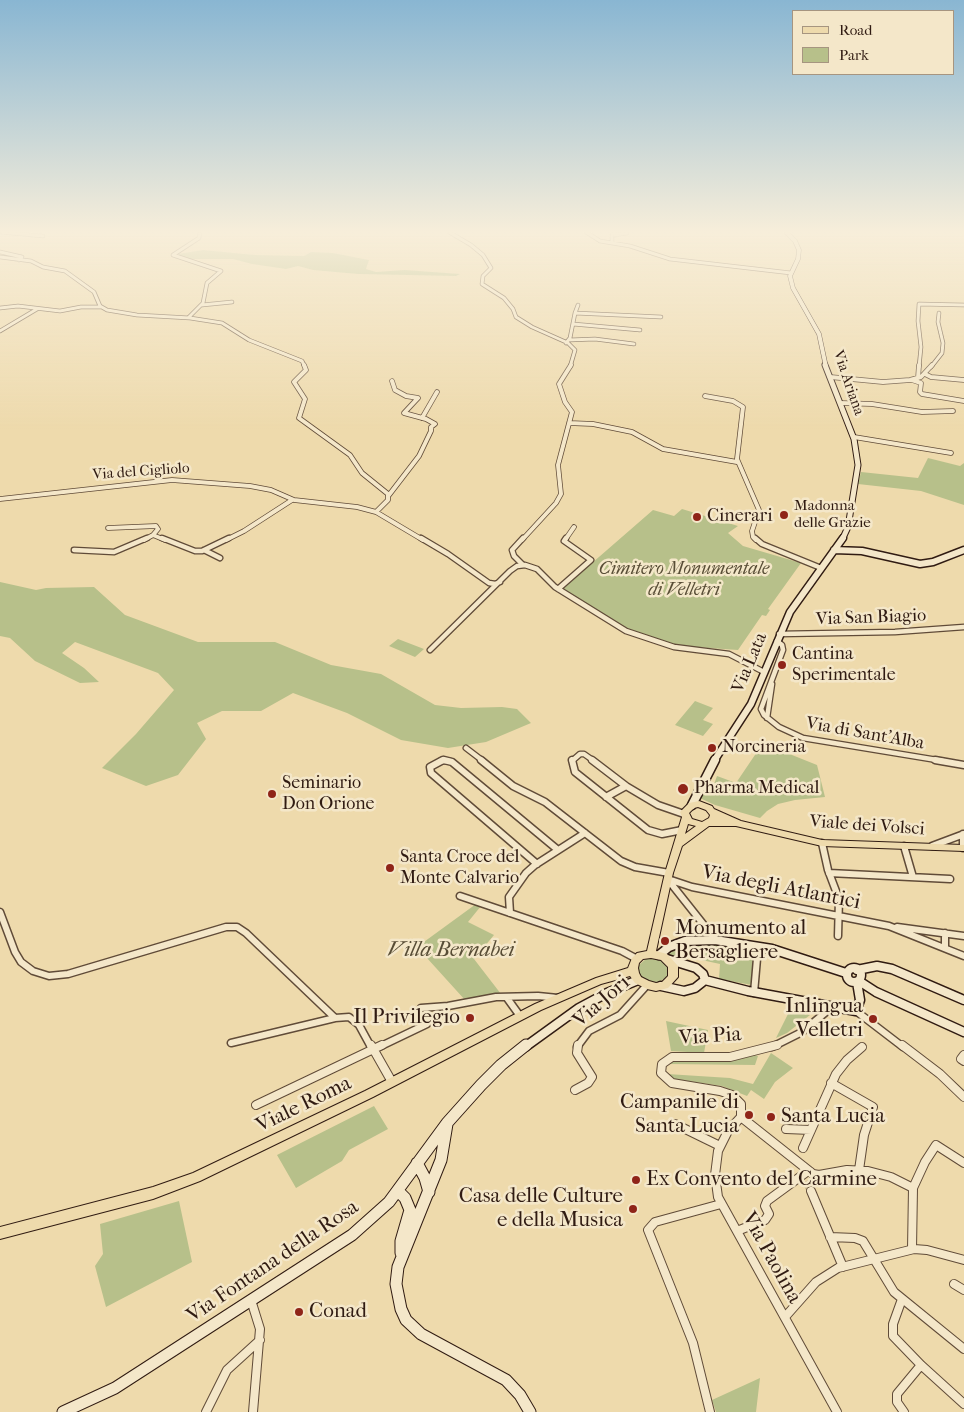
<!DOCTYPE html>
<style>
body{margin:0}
#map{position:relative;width:964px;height:1412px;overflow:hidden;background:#eedaac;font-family:"IM FELL French Canon",serif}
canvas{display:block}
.legend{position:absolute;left:792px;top:10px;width:162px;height:65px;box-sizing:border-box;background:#f4e7c9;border:1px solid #a69580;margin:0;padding:6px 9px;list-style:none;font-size:15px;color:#301b12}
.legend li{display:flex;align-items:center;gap:10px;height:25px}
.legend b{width:25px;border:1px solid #a69580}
</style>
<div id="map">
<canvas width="964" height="1412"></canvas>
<ul class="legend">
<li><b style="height:6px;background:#eedaac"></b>Road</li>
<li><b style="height:14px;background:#b7c08a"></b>Park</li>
</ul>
</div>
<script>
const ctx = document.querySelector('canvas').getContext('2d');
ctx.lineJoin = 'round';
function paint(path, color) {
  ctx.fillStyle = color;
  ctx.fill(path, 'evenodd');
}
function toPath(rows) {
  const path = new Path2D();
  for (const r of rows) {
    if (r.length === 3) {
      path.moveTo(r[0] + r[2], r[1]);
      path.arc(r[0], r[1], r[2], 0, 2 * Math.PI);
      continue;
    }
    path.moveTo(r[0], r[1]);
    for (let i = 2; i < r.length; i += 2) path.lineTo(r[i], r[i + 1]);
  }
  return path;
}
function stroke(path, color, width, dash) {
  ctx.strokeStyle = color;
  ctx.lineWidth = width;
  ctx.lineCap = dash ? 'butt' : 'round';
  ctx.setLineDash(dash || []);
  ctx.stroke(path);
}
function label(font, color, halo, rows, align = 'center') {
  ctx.font = font + ' "IM FELL French Canon",serif';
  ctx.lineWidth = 5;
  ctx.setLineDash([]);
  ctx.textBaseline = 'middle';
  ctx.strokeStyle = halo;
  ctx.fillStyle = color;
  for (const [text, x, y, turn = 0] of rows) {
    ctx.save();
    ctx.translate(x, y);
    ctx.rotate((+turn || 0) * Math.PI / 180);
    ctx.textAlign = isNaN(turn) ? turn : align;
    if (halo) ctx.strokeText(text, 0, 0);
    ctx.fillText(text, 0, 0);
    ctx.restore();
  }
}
paint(toPath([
 [203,250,255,255,304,256,311,252,333,253,369,260,366,269,376,272,405,270,460,274,456,276,358,274,313,270,298,266,286,269,252,264,233,259,187,259,180,257,178,254],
 [928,458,960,466,964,463,964,505,921,491,858,484,861,472,918,478],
 [682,509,738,526,728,533,743,546,801,563,768,609,770,610,766,616,762,615,738,650,680,646,667,643,627,629,561,590,653,510,674,516],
 [0,582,36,590,46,588,94,587,125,615,198,642,275,642,331,665,381,674,435,705,461,708,502,707,517,709,531,723,486,742,448,748,401,740,347,713,293,693,261,711,222,711,197,723,206,739,178,775,146,786,102,768,136,734,174,690,158,673,75,642,62,653,84,668,99,682,80,683,35,661,10,638,0,636],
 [398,639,424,649,415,657,389,646],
 [695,701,713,708,703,720,713,724,703,736,675,725],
 [761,746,772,747,817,765,825,797,795,800,778,804,767,811,760,818,715,805,702,799,702,795,706,786,713,787,717,776,736,783],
 [476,904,481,906,468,922,494,935,474,959,501,994,465,1000,417,947],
 [692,942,755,949,752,985,719,979,720,964,683,956,673,957,667,953],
 [647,958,657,958,665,963,669,971,666,978,658,982,653,983,643,978,640,975,638,966],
 [790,1010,810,1015,787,1033,776,1038],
 [666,1021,708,1030,704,1053,671,1051],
 [771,1053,793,1068,775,1082,764,1099,751,1090,747,1096,722,1086,675,1079,667,1074,730,1078,753,1084],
 [751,1054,758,1056,755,1065,668,1064,676,1059,735,1060],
 [374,1106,388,1129,349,1150,342,1161,296,1188,277,1155],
 [179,1201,192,1262,106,1307,95,1266,103,1254,100,1224],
 [760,1378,756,1412,716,1412,712,1400]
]), '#b7c08a');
stroke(toPath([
 [806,1181,811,1191]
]), '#c8b48d', 8, [8, 4]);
const streetFar4 = toPath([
 [0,232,43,236],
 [449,232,471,245,483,255,491,268,483,276,482,284,504,298,513,309,516,317,532,327,568,343,575,350,570,367],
 [586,232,600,241,630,246,670,259,791,273],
 [615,235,627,233],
 [612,243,612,234,617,232],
 [0,252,22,257,19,260],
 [0,257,31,261,43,267,65,271,94,292,100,306,107,310,137,315,190,318,222,323,249,340,302,361,305,367],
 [202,305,232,302],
 [0,308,18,306,60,311,81,307,101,307],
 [575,313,578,305],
 [189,317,203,303,207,283,221,271,173,255,199,238,200,232],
 [573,324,640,330],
 [0,331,37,309],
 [569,340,595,339,634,344],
 [566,343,570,338,575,313,661,317],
 [919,367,921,347,918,321,919,304,964,305],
 [931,367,942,353,943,343,938,322,939,313]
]);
const streetFar3 = toPath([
 [304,365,306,370,294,382,305,399,299,418,350,455,362,473,388,494,388,500,376,512],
 [925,374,931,377,964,380],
 [830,377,883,382,910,380,921,377,932,365],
 [918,378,919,365],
 [912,380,921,383,920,392,922,394,964,401],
 [705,396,733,401,743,407,737,459,759,510,752,531,753,537,756,540],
 [840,403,872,404,922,412,953,411],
 [422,418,437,392],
 [569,423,593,424,632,432,663,449,737,462],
 [854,437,951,453],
 [389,495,419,456,431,431,431,427,435,424,426,419,404,413,418,398,406,396,395,390,392,381],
 [0,499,172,480,250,486,271,490,294,500,357,507,376,512,423,540],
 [108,528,156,526,158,529,153,535],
 [144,540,153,535,165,540],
 [226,540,244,531,292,500],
 [522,540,556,503,561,494,558,465,572,412,565,402,559,384,571,365],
 [565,540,574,527]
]);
const streetFar2 = toPath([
 [162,538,195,551,202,551,229,538],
 [421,538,448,554,489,583,495,584,500,582],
 [523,538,512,550,514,556,523,565],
 [755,538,762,544,821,568],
 [74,550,114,552,147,538],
 [204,550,220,558],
 [558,589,591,560,564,541,566,538],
 [779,634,895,632,964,627],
 [777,641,782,645,783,650,761,709,764,715,779,727,803,738,943,761],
 [430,650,510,571,517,566,525,565,537,569,555,587,626,631,674,647,729,654,764,672],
 [767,718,772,684],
 [466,748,483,761],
 [440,761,450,761],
 [572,761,580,754,584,754,594,761]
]);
const streetFar1 = toPath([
 [443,760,430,767,431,773,537,864],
 [444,760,452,762,558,850],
 [481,760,513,786,545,802,621,861,635,867,669,873],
 [572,760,575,772,648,830,662,834,682,830],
 [592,760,626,786],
 [935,760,964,765],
 [606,797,626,786,658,805,684,814],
 [963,834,963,848],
 [822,843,828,870,839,899,838,936],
 [904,846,913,877],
 [932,846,964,834],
 [829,873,950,879],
 [668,879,692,887,889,926,964,956],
 [669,881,715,939],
 [460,896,622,951,637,959],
 [0,912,15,952,21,962,33,971,49,976,68,974,226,927,237,927,246,933,335,1018],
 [510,913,509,897,526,873,535,865,585,833],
 [897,927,964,936],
 [945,933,945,947],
 [754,993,758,947],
 [507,998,520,1016],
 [421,1008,448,1006,496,997,538,996,558,998],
 [856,1011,903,1047],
 [231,1043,335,1018,349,1017,359,1025,371,1047],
 [379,1047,427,1024],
 [577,1047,589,1031,620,1015,647,985],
 [772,1047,802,1032,832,1007]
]);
const street = toPath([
 [371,1045,392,1082],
 [902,1045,940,1074,964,1097],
 [964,1055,961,1059,964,1061],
 [831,1083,873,1107,864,1135,859,1170],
 [575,1090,588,1083,592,1077,577,1053,578,1045],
 [256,1105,382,1045],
 [741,1117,728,1131,718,1151,715,1175,718,1197,837,1412],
 [741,1117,741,1104,732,1095,720,1091,672,1083,661,1073,662,1064,672,1057,730,1057,777,1045],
 [741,1117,813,1174,819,1175,847,1170,868,1171,891,1177,913,1188],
 [675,1124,720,1146],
 [786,1129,811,1130],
 [803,1148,836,1074,847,1060,862,1047],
 [811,1191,843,1267],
 [737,1231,765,1220,769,1214,765,1206,767,1201,808,1171],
 [830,1237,855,1238,863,1241,894,1292,964,1349],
 [912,1249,913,1188,925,1162,936,1145,964,1163],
 [954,1284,964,1290],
 [902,1299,893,1324,893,1336,921,1365,964,1404],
 [251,1300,260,1329,253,1412],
 [785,1317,816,1282,838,1268,914,1249,927,1250,964,1260],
 [206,1412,227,1370,260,1340],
 [710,1412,693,1343,648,1230,655,1222,721,1204],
 [904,1412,897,1402,897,1394,921,1365]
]);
const secondaryFar4 = toPath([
 [786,232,795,241,799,250,798,259,790,276,793,288,819,334,826,367]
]);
const secondaryFar3 = toPath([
 [825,365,854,439,858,465,848,527,842,540]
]);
const secondaryFar2 = toPath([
 [834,550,862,551,920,564,933,562,964,550],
 [714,761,751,704,790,612,843,538]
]);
const secondaryFar1 = toPath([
 [692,805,715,760],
 [659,955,669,947,685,941,715,940,772,949,846,973],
 [667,959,696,968,703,974,705,980],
 [854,975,7],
 [857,970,877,966,892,969,964,1000],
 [705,980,748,991,856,1011,860,1000,857,982],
 [859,981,876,992,964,1032],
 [661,986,684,991,695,988,705,980],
 [525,1047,579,1008,607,993,638,980]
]);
const secondary = toPath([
 [447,1124,441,1160,398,1267,396,1284,401,1309,406,1320,421,1334,506,1380,520,1395,530,1412],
 [417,1163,425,1178,429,1192],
 [398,1191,405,1198,410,1210,401,1241,401,1253],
 [63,1412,115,1388,352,1235,389,1202,447,1123,481,1085,501,1065,526,1045]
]);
const primary = toPath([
 [699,801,712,806,714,809,741,821,822,840,964,845,964,851,822,846,736,826,709,826,682,846,673,873,656,951,667,954,678,966,678,977,668,988,656,991,647,989,635,983,630,976,601,984,541,1010,373,1097,200,1181,153,1199,0,1239,0,1227,153,1187,193,1173,365,1091,535,1004,596,978,628,968,632,958,637,953,647,951,665,873,682,817,680,812,689,803,699,801],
 [698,807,706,810,710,815,709,818,702,822,692,819,689,813,694,808,698,807],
 [688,824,696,826,685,834,688,824],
 [651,958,661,960,668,967,668,976,662,982,656,983,649,981,641,977,639,973,638,968,639,963,643,959,651,958]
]);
stroke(streetFar4, '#604b38', 4.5);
stroke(streetFar3, '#604b38', 5.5);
stroke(streetFar2, '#604b38', 7);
stroke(streetFar1, '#604b38', 9);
stroke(street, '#604b38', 10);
stroke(secondaryFar4, '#301b12', 5);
stroke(secondaryFar3, '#301b12', 7);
stroke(secondaryFar2, '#301b12', 9);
stroke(secondaryFar1, '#301b12', 11);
stroke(secondary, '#301b12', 13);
stroke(primary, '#301b12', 2);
stroke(streetFar4, '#f4e7c9', 3);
stroke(streetFar3, '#f4e7c9', 4);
stroke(streetFar2, '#f4e7c9', 4.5);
stroke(streetFar1, '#f4e7c9', 6);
stroke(street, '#f4e7c9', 8);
stroke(secondaryFar4, '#f4e7c9', 4);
stroke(secondaryFar3, '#f4e7c9', 5);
stroke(secondaryFar2, '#f4e7c9', 6);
stroke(secondaryFar1, '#f4e7c9', 8);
stroke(secondary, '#f4e7c9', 11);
paint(primary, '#eedaac');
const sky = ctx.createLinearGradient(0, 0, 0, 429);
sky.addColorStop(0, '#89b6d2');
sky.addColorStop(0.54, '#f7eeda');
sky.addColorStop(1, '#f7eeda00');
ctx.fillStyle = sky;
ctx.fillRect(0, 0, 964, 429);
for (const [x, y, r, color] of [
 [784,515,5,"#8f2418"],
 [697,517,5,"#8f2418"],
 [782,665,5,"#8f2418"],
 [712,748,5,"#8f2418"],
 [683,789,6,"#8f2418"],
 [272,794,5,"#8f2418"],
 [390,868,5,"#8f2418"],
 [665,941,5,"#8f2418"],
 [470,1018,5,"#8f2418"],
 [873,1019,5,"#8f2418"],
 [749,1115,5,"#8f2418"],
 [771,1117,5,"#8f2418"],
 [636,1180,5,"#8f2418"],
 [633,1209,5,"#8f2418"],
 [299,1312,5,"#8f2418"]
]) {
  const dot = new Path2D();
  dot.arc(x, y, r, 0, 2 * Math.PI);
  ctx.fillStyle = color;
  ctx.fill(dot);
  stroke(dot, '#f4e7c9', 2);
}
label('15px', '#301b12', '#f4e7c9', [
 ["Via Ariana",848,383,71],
 ["Via del Cigliolo",141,472,-4]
]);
label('15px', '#301b12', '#f4e7c9', [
 ["Madonna",794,506],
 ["delle Grazie",794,523]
], 'left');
label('18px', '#301b12', '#f4e7c9', [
 ["Cinerari",707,517],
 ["Cantina",792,655],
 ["Sperimentale",792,676],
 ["Norcineria",722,748],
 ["Seminario",282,784],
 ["Don Orione",282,805],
 ["Pharma Medical",694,789],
 ["Santa Croce del",400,858],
 ["Monte Calvario",400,879]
], 'left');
label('italic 18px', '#584d36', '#f4e7c9', [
 ["Cimitero Monumentale",684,570],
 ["di Velletri",684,591]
]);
label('18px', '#301b12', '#f4e7c9', [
 ["Via San Biagio",871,618,-2],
 ["Via Lata",750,663,-67],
 ["Via di Sant'Alba",865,734,10],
 ["Viale dei Volsci",867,826,4]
]);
label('21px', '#301b12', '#f4e7c9', [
 ["Via degli Atlantici",781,888,11],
 ["Via Jori",602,1002,-41],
 ["Via Pia",710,1037,-4],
 ["Viale Roma",304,1105,-26],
 ["Via Paolina",771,1258,61],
 ["Via Fontana della Rosa",273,1262,-34]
]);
label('21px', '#301b12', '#f4e7c9', [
 ["Monumento al",675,929],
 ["Bersagliere",675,953],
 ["Inlingua",863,1007,"right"],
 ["Velletri",863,1031,"right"],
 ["Il Privilegio",460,1018,"right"],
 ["Campanile di",739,1103,"right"],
 ["Santa Lucia",739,1127,"right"],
 ["Santa Lucia",781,1117],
 ["Ex Convento del Carmine",646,1180],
 ["Casa delle Culture",623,1197,"right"],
 ["e della Musica",623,1221,"right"],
 ["Conad",309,1312]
], 'left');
label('italic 21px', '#584d36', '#f4e7c9', [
 ["Villa Bernabei",451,951]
]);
</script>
